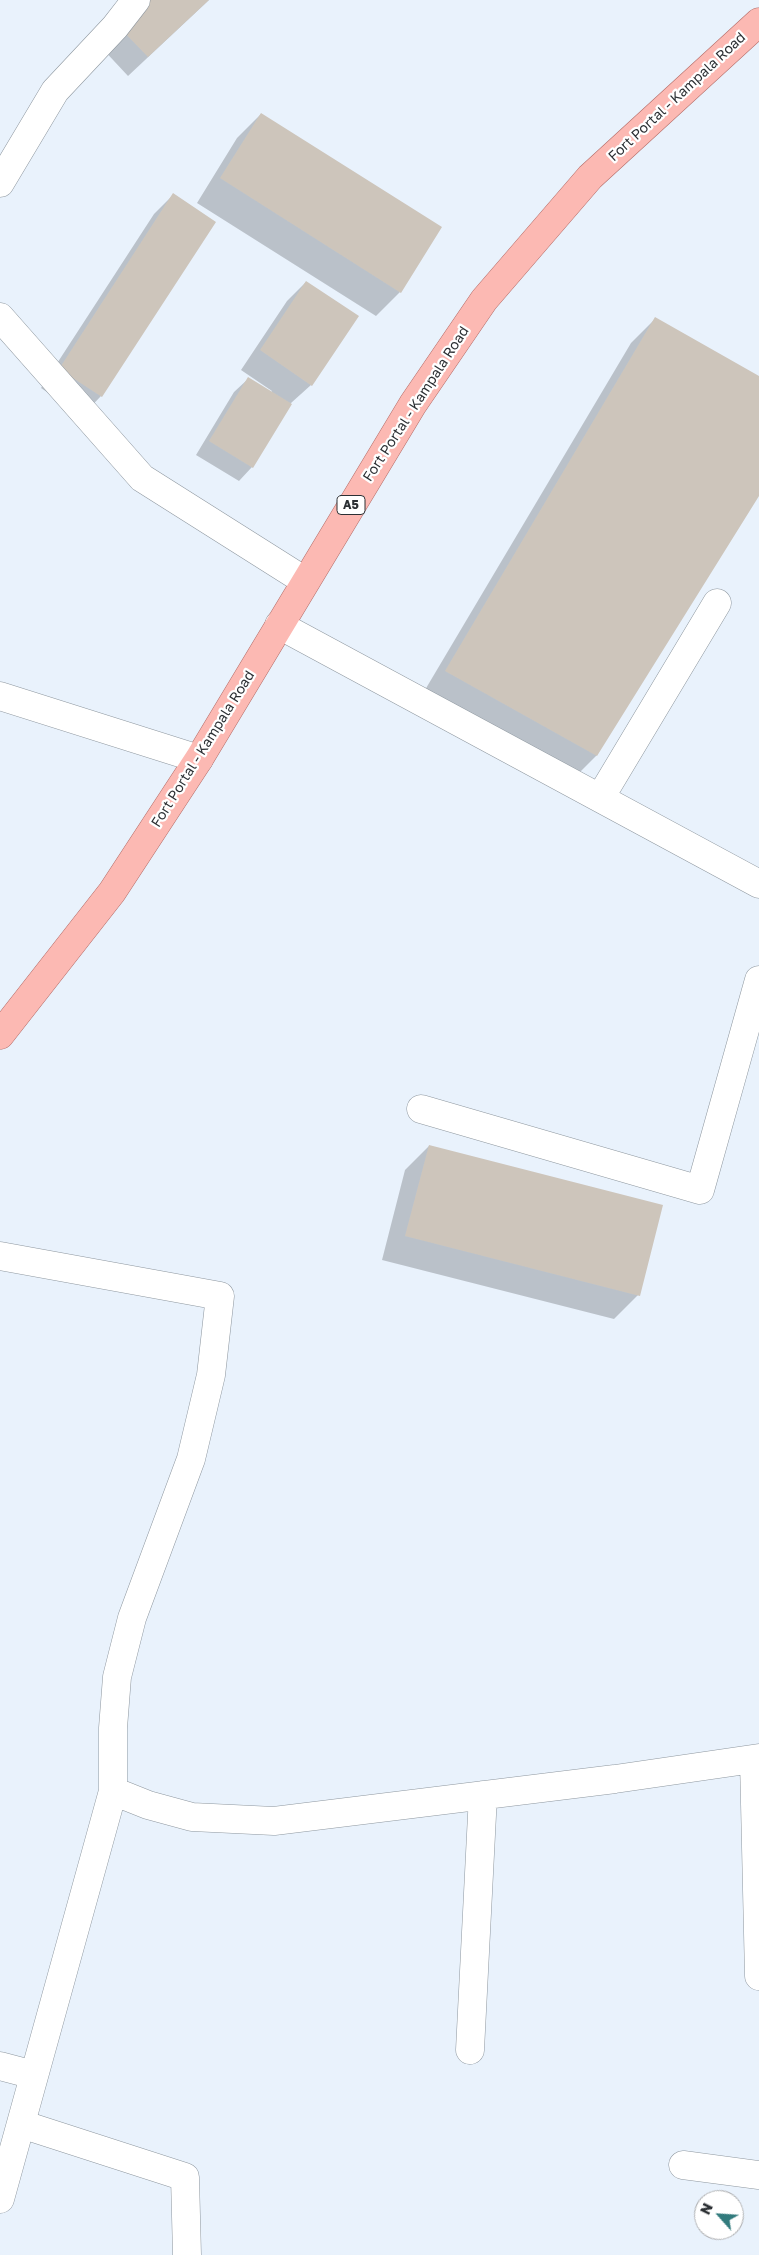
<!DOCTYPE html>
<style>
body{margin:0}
#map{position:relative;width:759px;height:2255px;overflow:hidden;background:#e9f2fc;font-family:"Golos Text",sans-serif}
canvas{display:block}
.north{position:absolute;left:694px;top:2190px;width:50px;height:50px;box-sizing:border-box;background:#fff;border:1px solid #abacae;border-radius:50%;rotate:296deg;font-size:14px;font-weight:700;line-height:20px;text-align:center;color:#2c3034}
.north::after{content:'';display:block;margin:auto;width:18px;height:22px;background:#327b7d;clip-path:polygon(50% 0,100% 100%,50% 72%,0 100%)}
</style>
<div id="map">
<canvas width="759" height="2255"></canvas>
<div class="north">N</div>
</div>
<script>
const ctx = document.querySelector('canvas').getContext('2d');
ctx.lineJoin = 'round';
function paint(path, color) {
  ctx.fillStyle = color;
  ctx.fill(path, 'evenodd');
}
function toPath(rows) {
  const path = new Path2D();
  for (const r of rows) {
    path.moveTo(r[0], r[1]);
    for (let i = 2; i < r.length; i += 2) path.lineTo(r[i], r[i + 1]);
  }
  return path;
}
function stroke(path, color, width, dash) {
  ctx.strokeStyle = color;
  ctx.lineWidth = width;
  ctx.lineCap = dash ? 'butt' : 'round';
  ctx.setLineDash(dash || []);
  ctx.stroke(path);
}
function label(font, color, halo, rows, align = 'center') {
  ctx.font = font + ' "Golos Text",sans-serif';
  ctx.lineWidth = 4.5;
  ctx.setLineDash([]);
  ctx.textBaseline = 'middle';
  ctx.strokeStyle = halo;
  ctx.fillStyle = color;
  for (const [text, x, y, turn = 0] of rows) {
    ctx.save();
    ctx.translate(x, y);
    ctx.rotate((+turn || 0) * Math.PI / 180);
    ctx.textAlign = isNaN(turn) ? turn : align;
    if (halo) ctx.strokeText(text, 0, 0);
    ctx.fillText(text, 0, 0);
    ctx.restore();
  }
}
paint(toPath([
 [148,0,209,0,128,76,100,46],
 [261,114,400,292,376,316,197,203,237,138],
 [173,195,101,396,82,416,41,388,154,214],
 [306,282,311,385,291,403,252,467,239,481,196,455,234,392,248,379,271,393,272,391,241,370,287,301],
 [655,319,759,378,759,493,596,756,572,780,422,695,631,343],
 [429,1146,638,1295,614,1319,382,1260,405,1170]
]), '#0003');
paint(toPath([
 [146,0,209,0,148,57,118,26],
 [261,113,442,227,401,293,220,178],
 [173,193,216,222,102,397,59,369],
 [306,281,359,316,312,386,260,350],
 [655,317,759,376,759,496,597,756,445,671],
 [248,377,292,404,253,468,209,441],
 [429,1145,663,1205,640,1296,405,1236]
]), '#cdc5bb');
const minor = toPath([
 [0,183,55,91,115,27,136,0],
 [0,317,142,478,305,581],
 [279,625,759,884],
 [0,696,199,759],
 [600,798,717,603],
 [421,1109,700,1190,759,980],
 [0,1256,220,1296,211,1375,191,1459,132,1618,117,1677,113,1728,113,1791,0,2199],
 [754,1760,759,1976],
 [113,1791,148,1805,192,1817,274,1821,615,1779,759,1758],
 [470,2050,483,1795],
 [0,2066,34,2075],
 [21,2124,185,2177,187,2255],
 [683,2165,759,2175]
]);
const major = toPath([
 [0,1035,112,892,199,759,413,404,484,300,590,177,759,22]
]);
stroke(minor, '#8e979f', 29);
stroke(major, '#b26a65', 29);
stroke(minor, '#fff', 28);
stroke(major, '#fcb9b3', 28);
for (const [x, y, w] of [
 [351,505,28]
]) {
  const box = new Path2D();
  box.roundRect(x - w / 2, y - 9.5, w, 19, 4);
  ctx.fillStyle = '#fff';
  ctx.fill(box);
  stroke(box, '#2c3034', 1);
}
label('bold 12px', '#2c3034', null, [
 ["A5",351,505]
]);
label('14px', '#2c3034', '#fff', [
 ["Fort Portal - Kampala Road",677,97,-43],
 ["Fort Portal - Kampala Road",416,404,-57],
 ["Fort Portal - Kampala Road",203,749,-58]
]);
</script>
